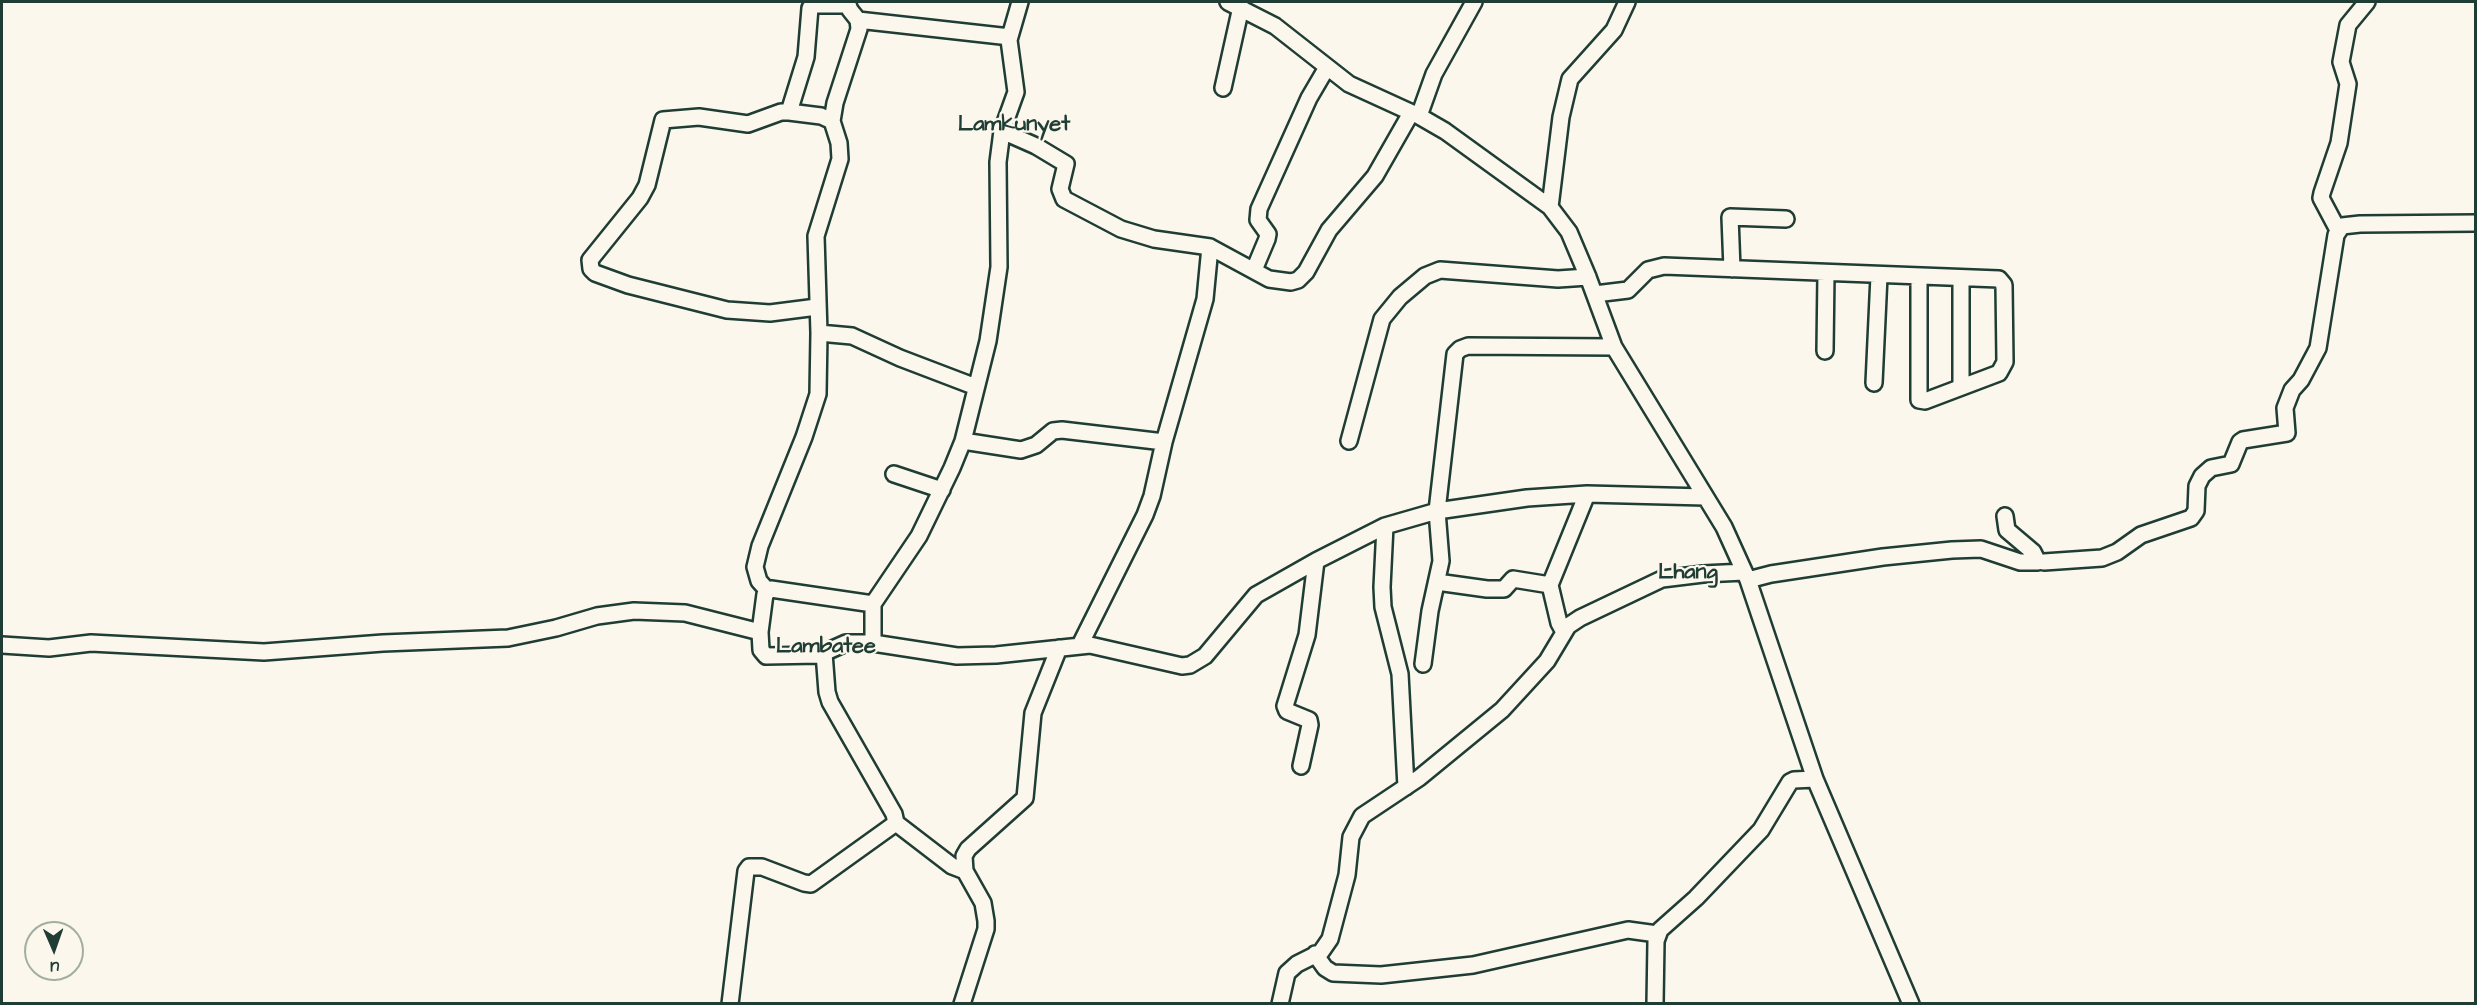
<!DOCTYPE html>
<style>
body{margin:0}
#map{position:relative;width:2477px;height:1005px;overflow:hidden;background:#fbf7ec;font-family:"Architects Daughter",sans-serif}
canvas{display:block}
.frame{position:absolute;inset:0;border:3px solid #1f3d34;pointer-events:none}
.north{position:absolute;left:24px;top:921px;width:60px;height:60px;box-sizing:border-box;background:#fbf7ec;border:2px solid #a3ada2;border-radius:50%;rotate:178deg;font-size:16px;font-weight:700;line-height:24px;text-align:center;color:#1f3d34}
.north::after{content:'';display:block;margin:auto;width:21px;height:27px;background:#1f3d34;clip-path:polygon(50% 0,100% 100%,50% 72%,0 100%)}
</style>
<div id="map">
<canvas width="2477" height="1005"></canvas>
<div class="frame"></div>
<div class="north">U</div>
</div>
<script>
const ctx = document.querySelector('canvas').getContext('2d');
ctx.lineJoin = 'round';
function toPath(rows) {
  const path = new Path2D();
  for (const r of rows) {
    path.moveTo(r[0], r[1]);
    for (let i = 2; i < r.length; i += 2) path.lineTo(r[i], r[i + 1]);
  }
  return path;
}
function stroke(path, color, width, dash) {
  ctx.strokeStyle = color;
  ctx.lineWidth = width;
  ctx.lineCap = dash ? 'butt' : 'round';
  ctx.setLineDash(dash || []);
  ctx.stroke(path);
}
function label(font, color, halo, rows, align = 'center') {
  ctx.font = font + ' "Architects Daughter",sans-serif';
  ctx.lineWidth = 4.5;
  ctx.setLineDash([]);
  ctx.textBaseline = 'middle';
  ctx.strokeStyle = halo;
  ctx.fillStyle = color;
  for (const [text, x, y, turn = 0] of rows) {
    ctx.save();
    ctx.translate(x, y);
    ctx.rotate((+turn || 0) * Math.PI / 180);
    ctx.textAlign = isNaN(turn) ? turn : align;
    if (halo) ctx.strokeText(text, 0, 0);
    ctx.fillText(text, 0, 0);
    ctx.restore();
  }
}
const minor = toPath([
 [1228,2,1275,26,1349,84,1419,116,1445,131,1550,207,1569,232,1588,277,1614,347,1724,527,1748,580,1815,779,1911,1004],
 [858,20,1010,37],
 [1223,88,1241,7],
 [789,112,806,57,810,8,814,5,848,5],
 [1419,116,1434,74,1474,2],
 [1002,131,1036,146,1066,164,1060,189,1064,199,1121,229,1154,239,1210,247,1269,279,1291,282,1298,280,1306,272,1329,230,1375,176,1411,113],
 [1550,207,1561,117,1570,79,1614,30,1627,2],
 [2338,230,2321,198,2322,193,2339,143,2348,84,2341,62,2348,25,2367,2],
 [1732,269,1730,217,1786,219],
 [1254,270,1267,239,1268,234,1258,220,1259,209,1309,98,1326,69],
 [1595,294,1628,290,1648,270,1664,266,1999,279,2004,285,2005,362,1999,373,1925,401,1919,400,1919,277],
 [817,307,770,313,727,310,628,285,595,273,591,269,590,260,640,198,647,185,663,120,699,117,748,124,781,112,789,112,821,116,832,121],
 [819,333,852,336,900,358,976,387],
 [1825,351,1826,273],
 [1874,383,1879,276],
 [1961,387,1961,278],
 [963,441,1021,450,1036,445,1053,431,1062,430,1164,442],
 [1349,441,1382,319,1400,297,1425,276,1440,270,1558,279,1588,277],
 [894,474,942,490],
 [1385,526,1382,587,1383,607,1400,674,1406,787],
 [2044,562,2102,558,2117,552,2141,535,2191,518,2196,511,2197,486,2202,476,2211,468,2231,464,2240,442,2243,440,2287,433,2285,408,2292,390,2301,380,2318,348,2336,235,2342,226,2360,224,2476,223],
 [1748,580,1771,574,1883,557,1952,550,1981,549,2020,562,2038,562,2033,552,2007,530,2005,516],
 [1437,582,1487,589,1504,589,1513,579,1550,585,1587,494],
 [1550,585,1559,623,1564,632],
 [768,591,759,581,755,567,760,546,804,437,818,394,819,333,816,236,840,159,839,143,832,121,835,103,859,29,858,20,850,10,847,2],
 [760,632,765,594,771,589,873,604],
 [873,643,873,604,919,536,952,468,963,441,988,341,999,267,998,162,1002,131,1016,92,1009,40,1020,2],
 [2,645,49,648,91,643,264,652,383,643,508,638,556,628,597,616,634,611,685,613,760,632,761,650,766,656,819,655,846,643,873,643,957,656,996,655,1090,645,1182,666,1190,665,1205,656,1256,595,1316,561,1385,526,1437,511,1527,498,1587,494,1705,497],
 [1080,645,1145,515,1152,496,1164,442,1205,299,1210,247],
 [824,653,827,692,830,702,894,814,896,823,952,866,965,871],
 [1423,664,1430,611,1441,561,1437,511,1455,354,1460,349,1468,346,1614,347],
 [1301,766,1310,725,1309,720,1287,711,1285,706,1307,635,1316,561],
 [1315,954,1325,968,1333,973,1381,975,1473,965,1628,930,1657,934],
 [730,1004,746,871,749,867,762,867,804,883,811,884,896,823],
 [962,1004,986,929,986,921,983,903,965,871,964,856,968,849,1025,798,1033,713,1059,648],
 [1280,1004,1287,973,1297,964,1321,952,1330,939,1347,875,1351,837,1362,816,1419,778,1502,710,1547,661,1568,626,1580,618,1662,579,1703,574,1744,572],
 [1655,1004,1656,941,1660,930,1696,898,1761,830,1790,782,1794,780,1815,779]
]);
stroke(minor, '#1f3d34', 20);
stroke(minor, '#fbf7ec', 15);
label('bold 22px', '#1f3d34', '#fbf7ec', [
 ["Lamkunyet",1014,125],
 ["Lhang",1688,573],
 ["Lambatee",826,647]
]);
</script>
